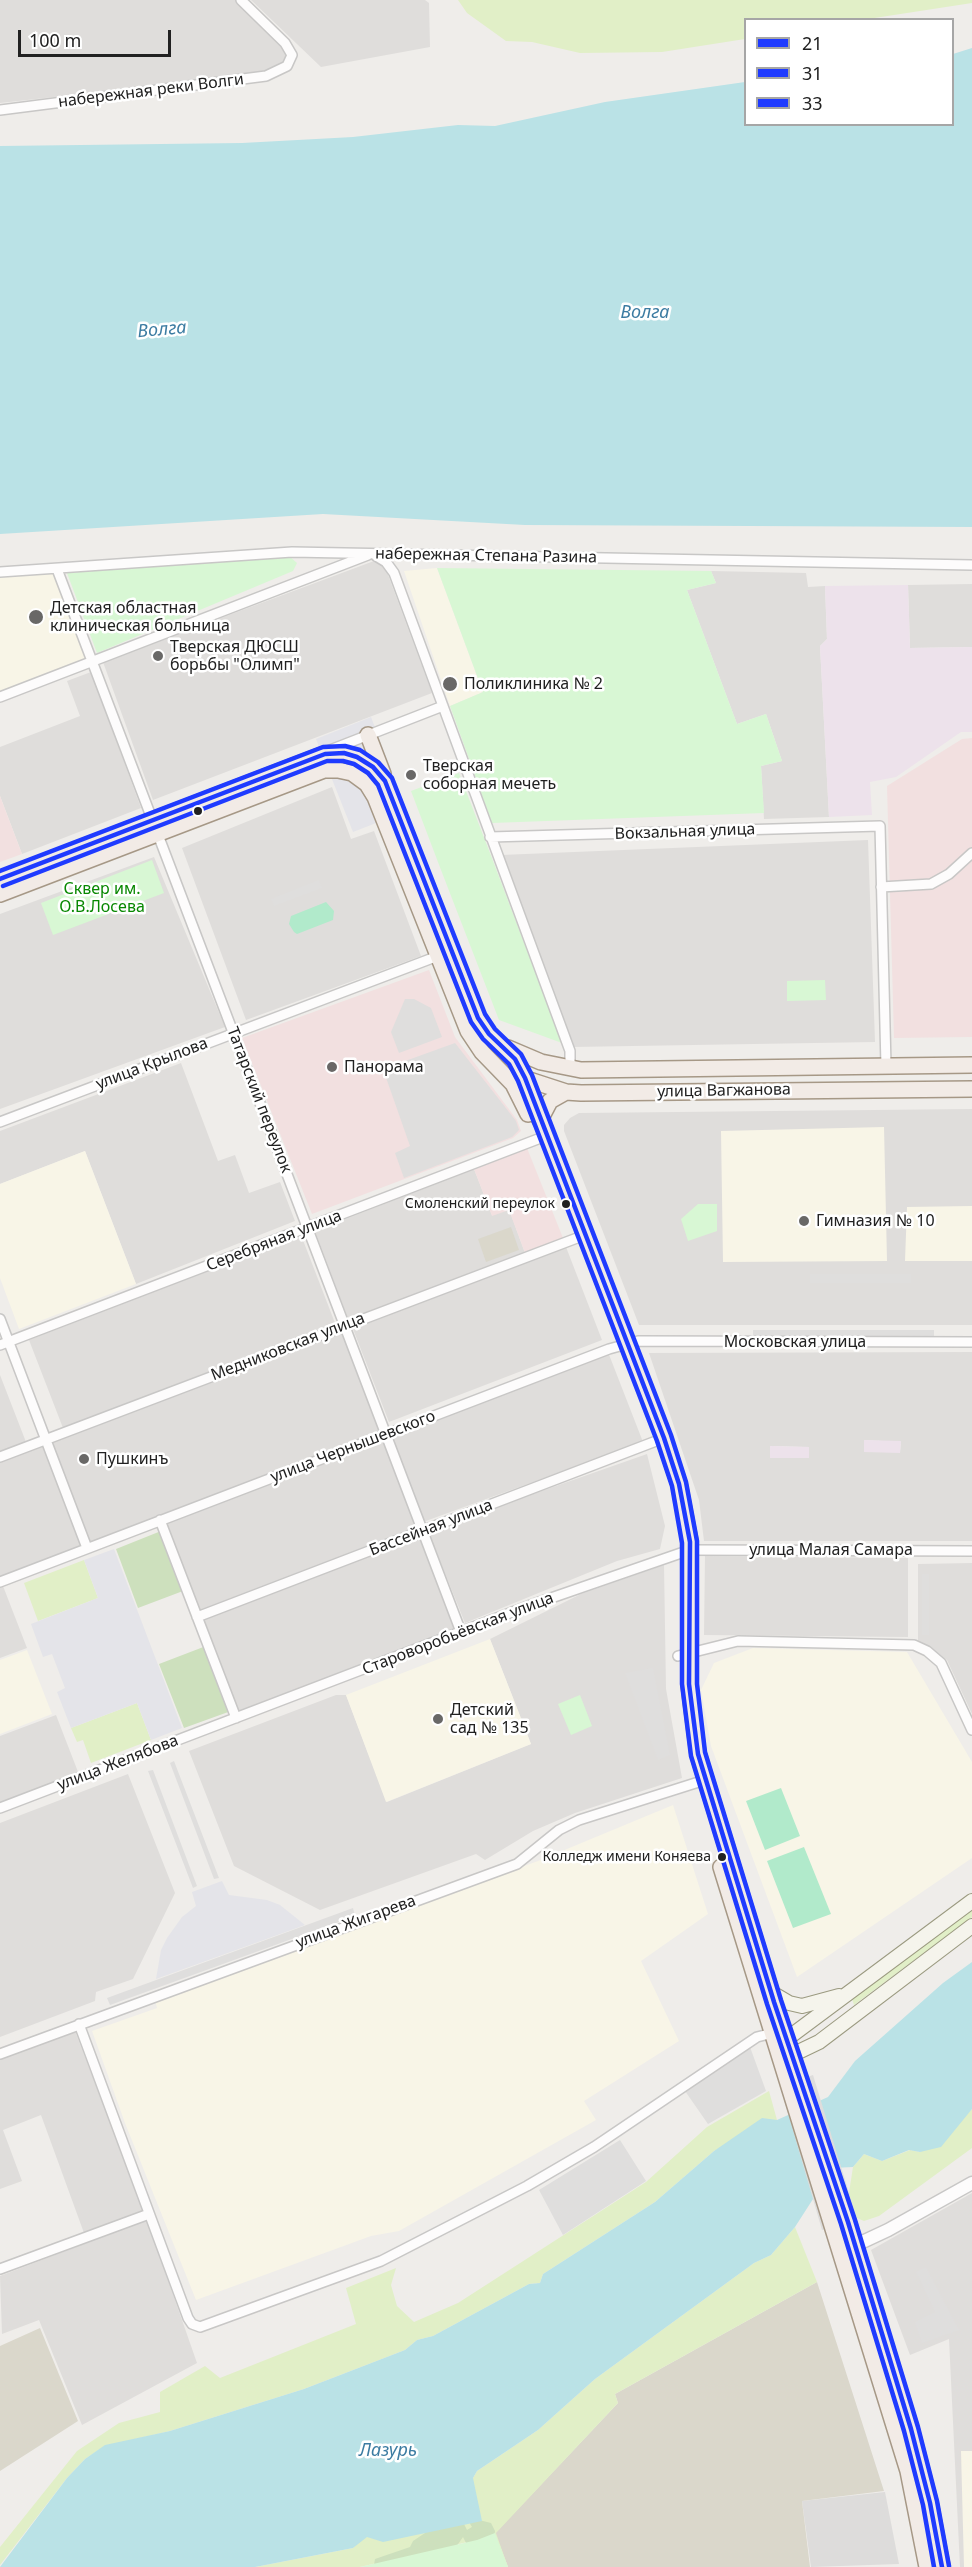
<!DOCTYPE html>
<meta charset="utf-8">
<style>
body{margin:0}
#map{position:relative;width:972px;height:2567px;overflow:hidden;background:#efedea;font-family:"Noto Sans",sans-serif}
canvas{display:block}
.legend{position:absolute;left:744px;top:18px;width:210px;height:108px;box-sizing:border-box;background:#fff;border:2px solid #a6a6a6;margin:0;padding:8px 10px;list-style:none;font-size:18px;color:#212121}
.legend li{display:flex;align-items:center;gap:12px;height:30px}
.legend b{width:30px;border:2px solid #a6a6a6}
.scale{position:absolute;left:18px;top:30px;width:153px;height:27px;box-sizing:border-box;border:3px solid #212121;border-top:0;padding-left:8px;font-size:18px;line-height:21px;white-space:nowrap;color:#212121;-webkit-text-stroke:4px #fff;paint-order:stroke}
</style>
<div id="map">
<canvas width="972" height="2567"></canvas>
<ul class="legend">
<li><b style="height:8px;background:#1f3bff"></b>21</li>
<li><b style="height:8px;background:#1f3bff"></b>31</li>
<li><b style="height:8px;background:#1f3bff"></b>33</li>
</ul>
<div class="scale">100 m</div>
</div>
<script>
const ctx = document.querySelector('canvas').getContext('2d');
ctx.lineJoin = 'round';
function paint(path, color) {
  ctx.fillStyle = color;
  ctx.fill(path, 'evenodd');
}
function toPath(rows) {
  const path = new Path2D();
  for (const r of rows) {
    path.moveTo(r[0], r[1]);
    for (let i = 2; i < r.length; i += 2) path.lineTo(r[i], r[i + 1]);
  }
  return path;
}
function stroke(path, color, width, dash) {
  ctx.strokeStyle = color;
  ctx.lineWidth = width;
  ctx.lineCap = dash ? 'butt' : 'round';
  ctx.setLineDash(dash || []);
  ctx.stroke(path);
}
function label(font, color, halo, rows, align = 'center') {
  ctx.font = font + ' "Noto Sans",sans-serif';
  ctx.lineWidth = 5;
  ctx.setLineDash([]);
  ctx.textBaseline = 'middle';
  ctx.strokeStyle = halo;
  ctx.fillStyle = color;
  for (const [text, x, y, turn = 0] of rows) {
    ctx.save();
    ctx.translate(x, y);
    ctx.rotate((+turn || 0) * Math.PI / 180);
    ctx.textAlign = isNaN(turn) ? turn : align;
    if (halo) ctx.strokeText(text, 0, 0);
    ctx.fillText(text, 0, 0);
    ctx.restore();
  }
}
paint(toPath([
 [0,0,238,0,274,35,289,54,286,64,262,74,0,103],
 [251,0,425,0,429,3,430,47,321,67],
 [374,561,381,564,387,572,432,693,153,800,103,662],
 [711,571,806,573,808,587,825,586,827,639,820,646,829,817,764,819,761,766,782,761,766,714,737,724,687,590,716,583],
 [972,584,972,647,910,648,908,585],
 [91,672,141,808,22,854,0,796,0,747,80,716,67,681],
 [332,787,351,839,374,831,421,956,246,1020,182,848],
 [868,840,875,1042,572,1047,501,855],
 [154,857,225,1027,0,1109,0,914],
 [181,1063,218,1161,235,1155,249,1193,280,1182,295,1221,136,1284,85,1151,0,1184,0,1131],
 [972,1109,972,1325,639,1325,564,1131,564,1125,570,1118,579,1113],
 [474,1169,492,1215,509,1209,525,1253,349,1321,315,1231],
 [301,1235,335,1323,63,1428,29,1340],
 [566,1247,602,1340,389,1422,353,1329],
 [345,1326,461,1632,236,1718,160,1520,0,1582,0,1457],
 [608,1352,643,1442,423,1522,391,1436],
 [972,1352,972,1541,704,1541,699,1500,649,1353],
 [864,1440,901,1442,900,1452,864,1452],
 [770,1446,809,1447,809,1458,770,1458],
 [0,1375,26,1442,0,1451],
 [647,1454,665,1526,660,1549,617,1561,465,1623,428,1531],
 [705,1556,908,1558,908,1637,704,1635],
 [972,1563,972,1714,947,1660,918,1642,918,1564],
 [664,1565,666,1689,682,1778,575,1813,533,1831,485,1860,476,1854,320,1910,234,1866,189,1751,336,1695,346,1695,387,1802,531,1744,490,1639,581,1594],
 [3,1586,27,1648,0,1658,0,1588],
 [56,1715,80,1777,0,1804,0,1736],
 [128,1774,175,1893,133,1979,96,1992,95,2001,0,2037,0,1823],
 [75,2031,144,2211,84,2233,41,2115,3,2130,22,2181,0,2189,0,2059],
 [972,2193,972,2567,960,2567,949,2339,910,2355,871,2250],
 [147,2220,197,2363,82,2425,39,2320,2,2334,0,2276]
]), '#dfdddb');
paint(toPath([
 [972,738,972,1037,894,1038,887,786,962,739],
 [0,796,22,854,0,862],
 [429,970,455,1037,517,1120,521,1131,513,1138,312,1214,242,1038],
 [527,1148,563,1238,525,1253,509,1210,492,1216,474,1169]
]), '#f2e0e0');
paint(toPath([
 [908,585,910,648,972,647,972,732,961,732,896,777,870,782,872,815,829,817,820,646,827,639,825,586],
 [864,1440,901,1441,900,1453,864,1452],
 [770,1446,809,1447,809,1458,770,1458]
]), '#ede2eb');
paint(toPath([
 [437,568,483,692,450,706,404,571],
 [57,573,88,659,0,692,0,576],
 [884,1127,887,1261,723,1262,721,1131],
 [85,1151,136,1284,19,1329,0,1278,0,1184],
 [972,1206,972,1261,905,1261,907,1207],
 [490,1639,531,1744,386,1802,346,1695],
 [753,1648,907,1652,972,1762,972,1858,797,1977,711,1746,701,1690,714,1663],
 [27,1650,52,1714,0,1734,0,1660],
 [673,1805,708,1914,641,1961,679,2041,584,2101,596,2120,399,2231,371,2236,196,2300,125,2123,92,2031,157,2008,155,2000,538,1861],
 [961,2451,972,2451,972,2567,964,2567]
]), '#f8f5e7');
paint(toPath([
 [885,2492,899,2564,811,2567,802,2501]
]), '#dddcdb');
paint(toPath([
 [511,1227,519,1250,486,1262,478,1239],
 [817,2282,884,2491,802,2501,810,2567,508,2567,495,2533,618,2403,615,2394],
 [40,2328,78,2421,0,2471,0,2346]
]), '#dad7cb');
paint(toPath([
 [458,0,972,0,972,3,868,19,746,20,745,39,662,52,580,53,532,42,506,41,467,13],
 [84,1560,98,1598,38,1621,24,1583],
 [137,1703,151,1740,91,1763,83,1740,77,1742,71,1728],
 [972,1910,972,1917,854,2005,852,1999],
 [769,2091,777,2120,714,2151,655,2202,543,2274,540,2283,529,2284,433,2336,417,2340,405,2350,304,2389,170,2431,105,2446,85,2459,67,2478,0,2565,0,2547,77,2451,119,2423,160,2412,160,2392,205,2366,220,2378,356,2324,346,2288,396,2268,391,2285,397,2306,414,2322,458,2303,646,2182,707,2127],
 [972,2109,972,2148,879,2216,864,2221,857,2218,848,2199,853,2167,864,2154,882,2161,910,2150,920,2152],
 [795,2227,817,2282,615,2394,618,2403,496,2533,508,2567,476,2540,360,2567,255,2567,353,2548,361,2539,473,2478,477,2471,538,2430,595,2379,754,2263,771,2255]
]), '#e1efc7');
paint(toPath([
 [161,1531,183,1591,138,1608,116,1549],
 [206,1646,231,1711,184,1728,159,1664],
 [479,2520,491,2523,495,2531,494,2538,467,2545,463,2537,456,2547,374,2565,375,2559,410,2547,413,2541,431,2529,463,2522,467,2530,472,2527,469,2522]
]), '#cde0bd');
paint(toPath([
 [289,556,297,563,293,571,97,653,67,573],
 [437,568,711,571,716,583,687,590,737,724,766,714,782,761,761,766,764,813,492,823,450,706,483,692],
 [459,773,490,853,562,1043,499,1020,441,870,411,791],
 [152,860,164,893,53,935,41,903],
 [825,980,826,1000,787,1001,787,981],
 [698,1204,717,1204,717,1231,688,1241,681,1219],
 [580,1695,592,1726,571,1735,558,1704],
 [495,2533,508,2567,360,2567,477,2540]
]), '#d8f7d4');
paint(toPath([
 [326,902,334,911,333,920,297,934,294,932,289,924,291,916],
 [781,1788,800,1836,765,1850,746,1801],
 [804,1847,831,1914,793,1928,767,1861]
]), '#b1eacb');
paint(toPath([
 [319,880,322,888,274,906,271,899],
 [405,999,414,999,431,1008,442,1037,399,1053,391,1032],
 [455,1043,516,1121,519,1130,512,1137,404,1178,395,1153,410,1146,383,1069],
 [810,1274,911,1274,911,1283,810,1283],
 [753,1330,934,1330,934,1339,753,1339],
 [922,1574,929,1574,929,1635,922,1635],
 [653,1668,670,1755,658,1760,625,1673],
 [174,1761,219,1878,214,1879,170,1763],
 [153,1770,197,1886,193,1888,148,1771],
 [353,1908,355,1916,110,2005,107,1998],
 [750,2047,766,2091,708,2124,685,2091],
 [620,2140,646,2181,563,2235,539,2190],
 [926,2267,959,2330,922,2343,915,2322,935,2312,916,2272]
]), '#dfdedd');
paint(toPath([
 [371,717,407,811,353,832,316,739],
 [114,1549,182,1728,151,1740,137,1703,71,1728,57,1692,65,1688,52,1654,43,1657,31,1624,98,1598,84,1560],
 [222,1881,229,1895,267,1900,280,1905,305,1925,156,1979,161,1950,167,1938,182,1917,196,1906,192,1892]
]), '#e4e4e9');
paint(toPath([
 [972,48,972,527,525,525,323,514,0,534,0,146,242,143,353,137,458,125,495,126,605,102,745,82,746,124,952,124,953,54],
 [972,1962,972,2109,941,2147,920,2152,909,2150,882,2161,864,2154,853,2167,833,2168,795,2227,771,2255,754,2263,595,2379,538,2430,477,2471,473,2478,482,2521,383,2542,367,2537,353,2548,255,2567,0,2567,67,2478,85,2459,105,2445,170,2431,304,2389,405,2350,417,2340,433,2336,529,2284,540,2283,543,2274,655,2202,714,2151,762,2118,777,2120,828,2097,855,2061,943,1983]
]), '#bae2e6');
paint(toPath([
 [813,2075,857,2219,822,2230,780,2086]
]), '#dedddc');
const minor = toPath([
 [0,110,266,76,287,66,292,55,285,43,241,0],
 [376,556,386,562,394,573,570,1051,570,1069],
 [57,569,461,1632],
 [0,572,292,552,972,565],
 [0,697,368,555],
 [330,750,443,706],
 [490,837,880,826,886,1066],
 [881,887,931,884,949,874,972,853],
 [0,1122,438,956],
 [0,1319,87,1548],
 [0,1345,538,1139],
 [0,1457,577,1238],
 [160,1520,236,1718],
 [690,1550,972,1551],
 [0,1582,609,1349,638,1341,972,1342],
 [197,1617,664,1438],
 [678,1656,738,1641,914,1645,927,1651,941,1663,972,1730],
 [0,1808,528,1606,681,1553],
 [79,2024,188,2318,192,2324,200,2327,381,2261,527,2186,594,2147,757,2037,773,2033],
 [0,2054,517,1864,559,1830,579,1820,705,1780],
 [0,2269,149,2214]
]);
const tertiary = toPath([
 [841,2252,888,2230,972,2183]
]);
const secondary = toPath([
 [972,1901,788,2038,781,2055,794,2054,819,2042,972,1926],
 [772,1993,789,2003,802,2006,839,1996]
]);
const primary = toPath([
 [368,735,383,774],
 [0,879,325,754,344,753,357,757,373,767,385,781,478,1018,489,1034,515,1059,525,1078,664,1438,679,1484,690,1542,689,1684,698,1754,774,2002,848,2222,911,2429,930,2503,942,2567],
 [0,894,324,770,338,770,352,773,367,784,375,797,468,1031,482,1052,513,1084,528,1114],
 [508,1048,541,1062,581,1070,972,1065],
 [520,1077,566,1092,581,1093,972,1089],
 [540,1120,550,1101,566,1092],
 [721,1867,908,2471,927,2567]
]);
stroke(minor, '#c8c7c6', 12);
stroke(tertiary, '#c8c7c6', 15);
stroke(secondary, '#9b9a80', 16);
stroke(primary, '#a69886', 18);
stroke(minor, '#fdfcfc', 9);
stroke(tertiary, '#fdfcfc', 12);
stroke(secondary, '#f5f4ec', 14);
stroke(primary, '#f2ebe6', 15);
stroke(toPath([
 [0,879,325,754,344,753,357,757,373,767,385,781,478,1018,489,1034,515,1059,525,1078,664,1438,679,1484,690,1542,689,1684,698,1754,774,2002,848,2222,911,2429,930,2503,942,2567]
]), '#1f3bff', 4.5);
stroke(toPath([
 [3,886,327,761,343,761,354,764,368,773,378,785,471,1022,483,1039,509,1064,518,1081,657,1441,672,1486,682,1543,682,1684,691,1756,767,2004,841,2224,904,2431,923,2505,934,2567]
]), '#1f3bff', 4.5);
stroke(toPath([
 [0,871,323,747,345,746,360,750,378,762,392,778,485,1014,495,1029,521,1054,532,1075,671,1435,686,1482,697,1541,697,1684,705,1752,781,2000,855,2220,918,2427,937,2501,949,2566]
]), '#1f3bff', 4.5);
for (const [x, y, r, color] of [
 [36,617,8,"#696867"],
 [158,656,6,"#696867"],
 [450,684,8,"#696867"],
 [411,775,6,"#696867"],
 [198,811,5,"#212121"],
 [332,1067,6,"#696867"],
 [566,1204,5,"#212121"],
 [804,1221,6,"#696867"],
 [84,1459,6,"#696867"],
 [438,1719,6,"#696867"],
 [722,1857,5,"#212121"]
]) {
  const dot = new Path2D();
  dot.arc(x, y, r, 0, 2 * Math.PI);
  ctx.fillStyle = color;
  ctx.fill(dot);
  stroke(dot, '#fff', 2);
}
label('14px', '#212121', '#fff', [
 ["Смоленский переулок",555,1204],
 ["Колледж имени Коняева",711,1857]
], 'right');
label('16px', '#212121', '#fff', [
 ["набережная реки Волги",151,91,-7],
 ["набережная Степана Разина",486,556,1],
 ["Вокзальная улица",685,832,-2],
 ["улица Крылова",152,1064,-21],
 ["улица Вагжанова",724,1091,-1],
 ["Татарский переулок",259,1100,69],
 ["Серебряная улица",274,1241,-21],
 ["Московская улица",795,1342],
 ["Медниковская улица",288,1347,-21],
 ["улица Чернышевского",353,1447,-21],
 ["Бассейная улица",431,1528,-21],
 ["улица Малая Самара",831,1550],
 ["Староворобьёвская улица",458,1634,-21],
 ["улица Желябова",118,1763,-21],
 ["улица Жигарева",356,1922,-20]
]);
label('16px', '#212121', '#fff', [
 ["Детская областная",50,608],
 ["клиническая больница",50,626],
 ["Тверская ДЮСШ",170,647],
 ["борьбы \"Олимп\"",170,665],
 ["Поликлиника № 2",464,684],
 ["Тверская",423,766],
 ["соборная мечеть",423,784],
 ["Панорама",344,1067],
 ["Гимназия № 10",816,1221],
 ["Пушкинъ",96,1459],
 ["Детский",450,1710],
 ["сад № 135",450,1728]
], 'left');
label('16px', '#088802', '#fff', [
 ["Сквер им.",102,889],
 ["О.В.Лосева",102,907]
]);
label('italic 18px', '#3c7ca2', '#fff', [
 ["Волга",645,313],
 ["Волга",162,330,-5],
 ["Лазурь",388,2451]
]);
</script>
